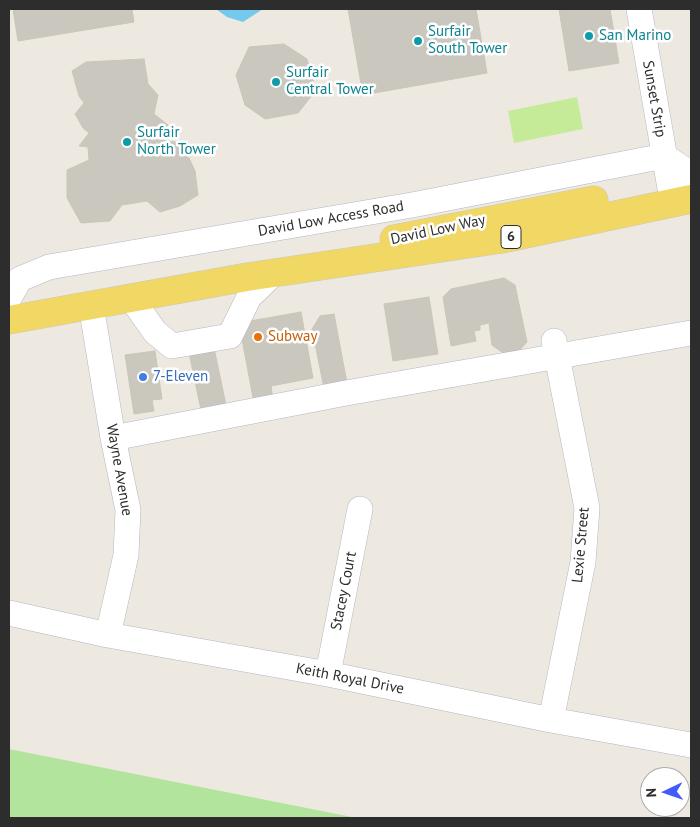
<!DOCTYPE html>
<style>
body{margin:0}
#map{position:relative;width:700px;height:827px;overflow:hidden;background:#eee9e0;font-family:"PT Sans",sans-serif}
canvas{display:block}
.frame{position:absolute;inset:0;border:10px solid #2d2d2d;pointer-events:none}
.north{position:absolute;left:640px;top:767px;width:50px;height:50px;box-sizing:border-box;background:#fff;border:1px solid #ababab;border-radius:50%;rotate:267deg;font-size:14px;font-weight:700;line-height:20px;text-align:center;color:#2d2d2d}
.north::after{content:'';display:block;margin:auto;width:18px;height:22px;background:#425bfa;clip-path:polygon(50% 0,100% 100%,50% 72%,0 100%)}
</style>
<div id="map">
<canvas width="700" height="827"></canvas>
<div class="frame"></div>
<div class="north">N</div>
</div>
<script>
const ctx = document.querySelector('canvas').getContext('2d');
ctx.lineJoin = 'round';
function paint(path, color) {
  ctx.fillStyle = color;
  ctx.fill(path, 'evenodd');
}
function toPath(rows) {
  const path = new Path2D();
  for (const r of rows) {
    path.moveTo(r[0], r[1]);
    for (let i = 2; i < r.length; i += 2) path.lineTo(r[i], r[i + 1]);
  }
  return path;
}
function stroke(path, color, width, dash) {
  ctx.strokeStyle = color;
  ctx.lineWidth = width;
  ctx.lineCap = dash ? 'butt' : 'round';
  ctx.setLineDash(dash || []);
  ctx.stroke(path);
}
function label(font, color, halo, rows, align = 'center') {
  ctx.font = font + ' "PT Sans",sans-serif';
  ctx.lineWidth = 5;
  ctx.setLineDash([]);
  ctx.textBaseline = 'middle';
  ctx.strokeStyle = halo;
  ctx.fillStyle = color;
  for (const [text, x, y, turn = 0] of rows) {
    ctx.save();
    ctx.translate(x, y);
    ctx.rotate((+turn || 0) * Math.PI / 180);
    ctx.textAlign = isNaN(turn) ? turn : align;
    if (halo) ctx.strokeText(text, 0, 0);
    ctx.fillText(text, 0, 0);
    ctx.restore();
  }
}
paint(toPath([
 [9,749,357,818,9,818]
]), '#b2e49d');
paint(toPath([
 [577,97,583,129,514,143,508,111]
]), '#c5eb99');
paint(toPath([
 [216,9,263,9,243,22,227,17]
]), '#75c9ef');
const building = toPath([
 [13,9,132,9,134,22,18,41,13,9],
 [348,9,476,9,487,73,363,95,348,9],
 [559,9,610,9,619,63,569,71,559,9],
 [284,44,307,59,316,90,298,113,265,119,245,105,236,75,249,47,284,44],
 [144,59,148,84,158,95,154,114,168,125,160,140,182,143,195,171,198,195,180,206,160,212,147,201,122,205,110,221,81,223,67,198,67,170,89,160,88,147,79,146,89,133,83,128,75,114,84,103,79,96,72,71,86,62,144,59],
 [504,278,515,285,527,342,518,352,503,353,492,345,489,323,480,325,480,330,474,331,476,341,451,346,443,297,451,289,504,278],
 [429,297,438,354,393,361,384,304,429,297],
 [301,312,313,378,271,386,273,400,254,403,239,323,301,312],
 [334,314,347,383,324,388,312,329,320,316,334,314],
 [213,343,226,405,201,410,188,348,213,343],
 [155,351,162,399,152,400,154,411,134,414,125,355,155,351]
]);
paint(building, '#cac7be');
stroke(building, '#cac5b9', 1);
const minor = toPath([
 [639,9,670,188,688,200],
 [664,156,691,174],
 [9,298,20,279,49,267,412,205,664,156],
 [131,298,155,332,172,346,230,336,249,297,273,274],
 [91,305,113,438,128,510,126,555,108,635],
 [113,438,346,393,691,333],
 [9,613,108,635,328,674,551,720,691,745],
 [328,674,360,509],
 [551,720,583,562,587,508,554,341]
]);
const major = toPath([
 [394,239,594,200],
 [9,320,247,277,502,239,691,199]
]);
stroke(minor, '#b3b6c0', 26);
stroke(major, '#c8c8c8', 29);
stroke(minor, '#fff', 25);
stroke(major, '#f1d763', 28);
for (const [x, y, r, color] of [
 [589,36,5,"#0f9aa8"],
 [418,41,5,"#0f9aa8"],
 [276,82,5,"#0f9aa8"],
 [127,142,5,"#0f9aa8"],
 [258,337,5,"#e8710a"],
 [143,377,5,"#3f7fe0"]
]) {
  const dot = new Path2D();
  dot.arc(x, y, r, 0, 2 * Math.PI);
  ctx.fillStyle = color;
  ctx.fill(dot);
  stroke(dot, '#fff', 2);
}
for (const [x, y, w] of [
 [511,237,20]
]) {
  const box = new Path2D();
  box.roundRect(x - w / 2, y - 11.5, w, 23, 4);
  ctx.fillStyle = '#fff';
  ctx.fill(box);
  stroke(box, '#2d2d2d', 1);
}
label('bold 14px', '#2d2d2d', null, [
 ["6",511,237]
]);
label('15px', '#0d838f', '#fff', [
 ["Surfair",428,32],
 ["South Tower",428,49],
 ["San Marino",599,36],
 ["Surfair",286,73],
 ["Central Tower",286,90],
 ["Surfair",137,133],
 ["North Tower",137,150]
], 'left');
label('15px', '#2d2d2d', '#fff', [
 ["Sunset Strip",654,99,80],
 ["David Low Access Road",331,219,-10],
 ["David Low Way",438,230,-12],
 ["Wayne Avenue",119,470,80],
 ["Lexie Street",581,545,-85],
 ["Stacey Court",344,591,-79],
 ["Keith Royal Drive",350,679,11]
]);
label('15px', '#c56008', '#fff', [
 ["Subway",268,337]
], 'left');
label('15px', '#366cbe', '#fff', [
 ["7-Eleven",153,377]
], 'left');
</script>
